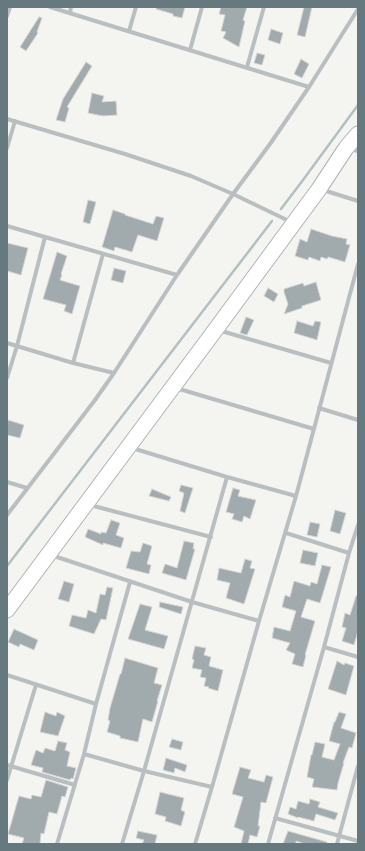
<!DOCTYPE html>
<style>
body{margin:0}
#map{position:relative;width:365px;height:851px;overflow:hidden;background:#f4f4f1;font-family:"Exo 2",sans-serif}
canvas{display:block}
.frame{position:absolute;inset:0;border:8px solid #66797f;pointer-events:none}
</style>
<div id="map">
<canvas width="365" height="851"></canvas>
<div class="frame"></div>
</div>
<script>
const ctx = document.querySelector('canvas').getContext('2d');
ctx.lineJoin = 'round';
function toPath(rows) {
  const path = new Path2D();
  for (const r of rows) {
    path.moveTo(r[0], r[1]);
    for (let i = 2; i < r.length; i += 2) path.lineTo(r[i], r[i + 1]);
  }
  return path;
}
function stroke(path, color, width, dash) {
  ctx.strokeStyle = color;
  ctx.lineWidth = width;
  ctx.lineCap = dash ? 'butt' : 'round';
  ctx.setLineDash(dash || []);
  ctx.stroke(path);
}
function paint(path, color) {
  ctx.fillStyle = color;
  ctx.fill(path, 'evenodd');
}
stroke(toPath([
 [281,209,303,180,358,105],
 [7,566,272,221]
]), '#b2c0c2', 2.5);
const building = toPath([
 [157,7,185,7,182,18,173,16,173,14,156,9,157,7],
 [221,7,247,7,243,20,245,21,239,47,223,38,226,32,221,31,225,15,219,14,221,7],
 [304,7,312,7,305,37,297,35,304,7],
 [39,17,42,18,37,32,38,33,26,51,20,47,39,17],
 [271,29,283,33,280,44,268,40,271,29],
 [257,53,265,55,262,65,254,63,257,53],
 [301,59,309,64,302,78,294,74,301,59],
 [86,62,92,66,67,107,69,108,65,122,56,120,63,99,86,62],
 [92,93,104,96,102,102,116,101,117,115,103,116,88,113,92,93],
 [88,200,96,202,90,224,83,222,88,200],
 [113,210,125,214,125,215,153,224,156,216,164,218,157,241,138,235,132,252,115,247,114,251,102,247,113,210],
 [311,229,332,236,347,239,346,244,350,245,345,262,328,257,327,259,321,257,320,261,309,257,308,260,295,256,300,239,307,242,311,229],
 [7,243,28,248,21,275,7,271,7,243],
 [57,252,67,256,61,274,62,275,60,280,80,286,72,314,64,311,66,305,43,299,57,252],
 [114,268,126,271,123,283,111,280,114,268],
 [316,282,321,300,302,306,302,308,284,314,288,304,284,292,284,289,303,283,304,286,316,282],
 [268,288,278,294,274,302,264,296,268,288],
 [246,317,254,320,247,335,240,333,246,317],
 [297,321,313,326,315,321,321,322,317,340,294,333,297,321],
 [8,420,24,425,20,438,7,435,7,426,8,420],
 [181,485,193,488,185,513,180,511,184,493,179,491,181,485],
 [233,488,240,490,238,496,256,500,250,519,244,516,242,522,232,519,234,514,226,512,233,488],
 [152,489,171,497,169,501,149,496,152,489],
 [335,510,346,513,340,534,330,531,335,510],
 [111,520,120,523,116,535,124,538,121,548,103,543,103,545,85,537,88,529,101,534,101,532,106,533,111,520],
 [310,522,320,524,317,537,307,535,310,522],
 [184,541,194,543,193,549,195,549,186,580,162,573,165,564,177,568,184,541],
 [143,543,152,546,147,564,151,565,149,574,126,568,131,551,140,552,143,543],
 [303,550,318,553,315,566,300,563,303,550],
 [245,559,252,561,250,568,255,569,244,604,226,598,230,583,217,580,219,568,241,573,245,559],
 [322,565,331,567,320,603,307,599,301,617,315,621,305,655,306,655,303,667,292,664,295,654,286,650,290,643,272,638,274,627,290,631,296,611,282,607,285,595,290,597,294,581,310,586,311,582,317,584,322,565],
 [64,581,74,584,69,602,58,599,64,581],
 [107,587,113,588,106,620,101,619,94,634,69,626,72,615,86,618,88,610,96,613,100,594,105,595,107,587],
 [356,596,358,596,358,631,354,645,342,641,346,628,342,627,345,613,350,615,356,596],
 [160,602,183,607,181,614,159,607,160,602],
 [140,604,152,607,145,630,168,636,164,649,128,639,140,604],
 [14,629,38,640,34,650,20,644,19,647,8,642,14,629],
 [195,646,206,648,204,655,211,657,209,666,223,670,218,691,208,688,209,687,204,686,206,678,200,677,202,670,192,668,194,660,192,659,195,646],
 [125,658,158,668,154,683,162,685,157,701,158,701,152,722,143,719,138,742,120,738,120,736,107,732,110,721,108,720,110,708,120,674,121,674,125,658],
 [337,661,344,665,345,663,354,666,346,695,328,689,337,661],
 [45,712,56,716,57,712,65,716,58,736,40,732,45,712],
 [339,712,346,714,341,728,356,733,352,748,349,747,343,763,344,763,338,783,337,790,312,787,314,779,307,777,311,755,312,755,315,742,325,744,322,757,334,760,340,744,329,741,334,722,335,722,339,712],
 [172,739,183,742,181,750,169,747,172,739],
 [58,741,67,743,65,750,70,752,67,766,76,768,73,779,71,778,70,780,42,772,43,768,31,765,36,750,43,753,45,748,55,751,58,741],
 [166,758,187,765,185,772,175,768,174,773,163,770,166,758],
 [240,767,251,770,248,778,264,782,266,775,273,777,266,803,261,802,258,826,260,826,257,837,250,835,248,844,241,844,244,831,234,827,243,797,232,794,240,767],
 [46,780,68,787,65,797,62,796,57,814,49,812,44,834,41,833,40,844,22,844,24,838,8,834,19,796,31,799,32,795,41,797,46,780],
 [160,792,184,798,181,810,185,812,181,826,165,821,166,817,155,814,160,792],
 [310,799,320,802,318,807,338,813,335,820,316,814,314,821,298,817,298,818,288,814,290,807,296,809,298,801,309,804,310,799],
 [138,831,157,835,155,844,142,844,144,840,136,838,138,831],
 [288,831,327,842,327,844,305,844,296,841,296,844,283,844,288,831]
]);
paint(building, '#a1abae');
stroke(building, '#d6d5d4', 1);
const primary = toPath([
 [7,610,216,329,319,189,346,148,358,134]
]);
stroke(primary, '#adb3b5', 17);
stroke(toPath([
 [50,7,309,87],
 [70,13,71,7],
 [7,16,10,7],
 [129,31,136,7],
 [190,50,202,7],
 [247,67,264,7],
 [7,119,125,154,191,176,233,194,291,222],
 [7,148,15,121],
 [350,149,358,151],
 [323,190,358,201],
 [7,226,177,275],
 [218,330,331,363],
 [7,343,73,363,114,373],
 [73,363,103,254],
 [7,378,17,346,45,237],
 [176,388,314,429],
 [319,408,358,420],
 [132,448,227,477,296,496],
 [7,482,27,488],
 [90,505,211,537],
 [7,515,95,400,114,373,177,275,233,194,270,144,309,87,358,9],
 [286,533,349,553],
 [51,555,192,602,259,621],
 [324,647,358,657],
 [7,675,96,704],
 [84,754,144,771,212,787],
 [7,765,75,785],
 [7,780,36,685],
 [275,818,358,841],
 [57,844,84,754,96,704,130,582],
 [122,844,144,771,227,477],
 [195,844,212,787,259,621,296,496,358,264],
 [268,844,324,647,349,553,358,525],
 [337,844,358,766]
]), '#b9bfc1', 4);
stroke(primary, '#fff', 15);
</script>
